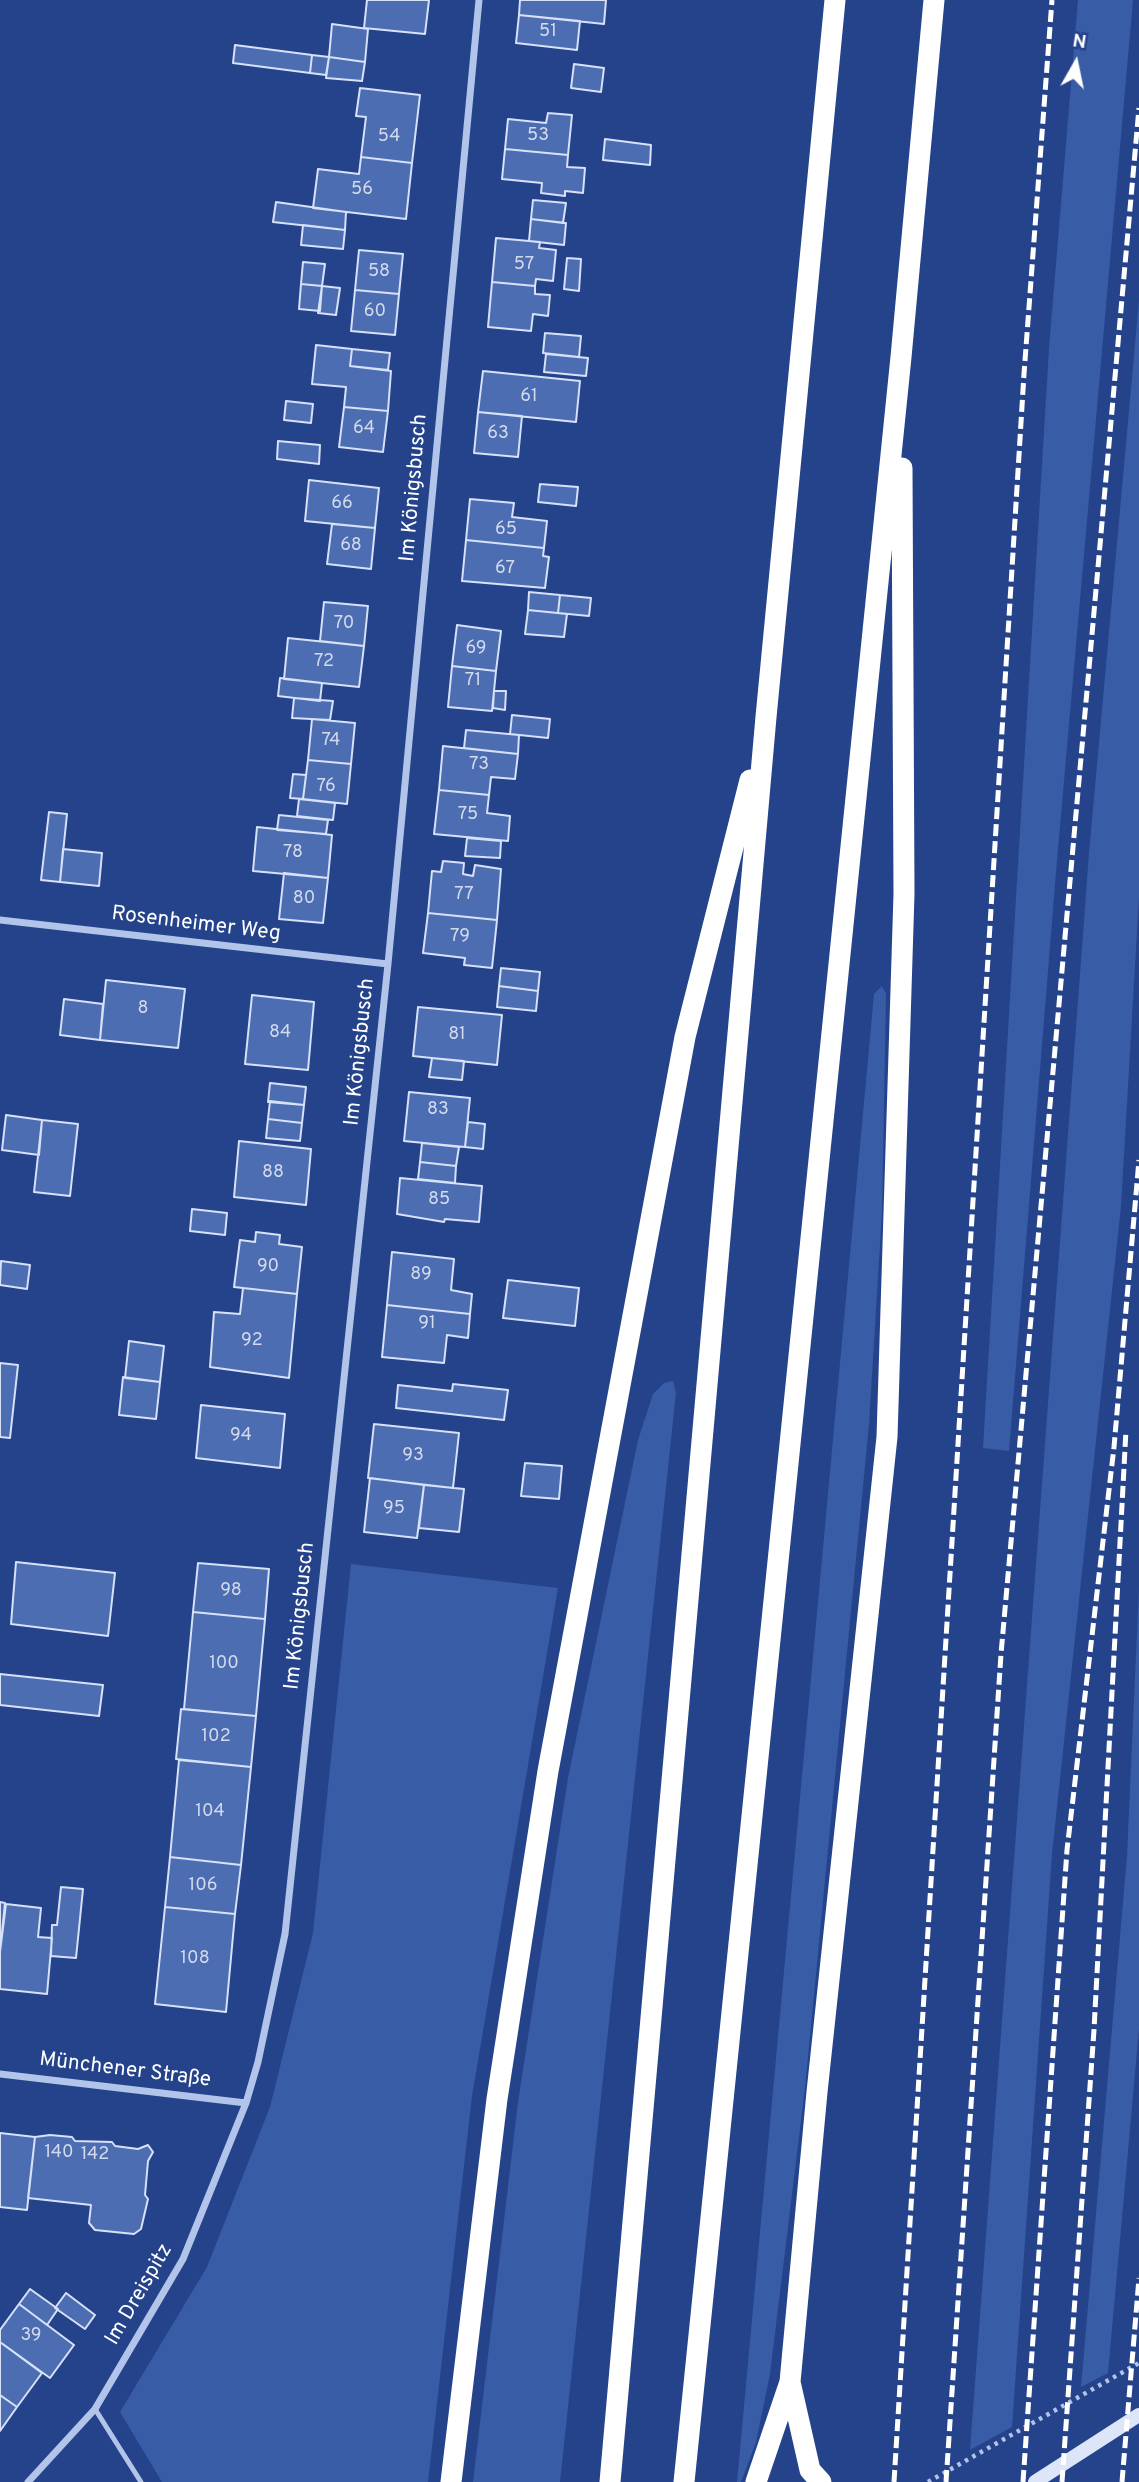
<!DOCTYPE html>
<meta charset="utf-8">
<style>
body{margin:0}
#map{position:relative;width:1139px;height:2482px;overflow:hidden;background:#25438b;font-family:Overpass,sans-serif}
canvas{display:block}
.north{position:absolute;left:1041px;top:28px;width:70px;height:70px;-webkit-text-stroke:5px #25438b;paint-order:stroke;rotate:9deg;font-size:19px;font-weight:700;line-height:28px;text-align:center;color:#fff}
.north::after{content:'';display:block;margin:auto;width:24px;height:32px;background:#fff;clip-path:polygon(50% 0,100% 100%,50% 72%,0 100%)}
</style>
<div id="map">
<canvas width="1139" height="2482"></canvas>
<div class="north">N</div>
</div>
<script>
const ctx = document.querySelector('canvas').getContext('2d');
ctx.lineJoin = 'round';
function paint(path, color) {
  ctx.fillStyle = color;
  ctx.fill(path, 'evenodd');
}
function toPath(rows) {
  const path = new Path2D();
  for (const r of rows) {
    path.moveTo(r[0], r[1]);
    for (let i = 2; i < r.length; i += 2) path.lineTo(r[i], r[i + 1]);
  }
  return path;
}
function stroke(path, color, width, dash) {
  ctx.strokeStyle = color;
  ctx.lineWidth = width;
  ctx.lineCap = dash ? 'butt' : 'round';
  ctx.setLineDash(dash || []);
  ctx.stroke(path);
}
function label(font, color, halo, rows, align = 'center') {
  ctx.font = font + ' Overpass,sans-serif';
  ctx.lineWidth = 6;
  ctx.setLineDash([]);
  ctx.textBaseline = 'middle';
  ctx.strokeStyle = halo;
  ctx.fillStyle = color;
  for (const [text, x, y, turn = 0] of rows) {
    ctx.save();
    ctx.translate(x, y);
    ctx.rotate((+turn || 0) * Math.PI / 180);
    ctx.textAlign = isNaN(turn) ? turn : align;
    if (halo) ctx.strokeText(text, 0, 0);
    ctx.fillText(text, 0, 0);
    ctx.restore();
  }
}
paint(toPath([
 [1078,0,1133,0,1057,860,1009,1451,983,1448,1049,348],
 [1139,300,1139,897,1121,1206,1052,1854,1012,2427,970,2450,1089,853],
 [882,986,886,994,882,1212,869,1424,805,2088,770,2374,756,2442,741,2482,737,2482,874,994],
 [673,1381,676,1393,560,2482,473,2482,518,2102,568,1778,638,1440,653,1394,664,1383],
 [351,1564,558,1588,472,2096,428,2482,162,2482,120,2412,207,2267,270,2107,313,1933],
 [1139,1588,1139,2029,1108,2373,1081,2387,1127,1856]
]), '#395ca7');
const building = toPath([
 [367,0,429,0,425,34,364,28,367,0],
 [520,0,606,0,604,24,519,15,520,0],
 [519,15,580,21,577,50,516,43,519,15],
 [332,24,368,29,365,62,329,57,332,24],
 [235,45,312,55,310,73,233,63,235,45],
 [312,55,329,57,326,75,310,73,312,55],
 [329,57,365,62,362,81,326,78,329,57],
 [574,64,604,68,601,92,571,88,574,64],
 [360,88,420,95,412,163,361,157,366,117,356,116,360,88],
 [548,113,572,115,568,155,505,149,508,119,546,123,548,113],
 [605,139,651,145,650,165,603,160,605,139],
 [505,149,568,155,567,167,585,168,583,193,565,191,565,196,541,193,542,183,502,179,505,149],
 [361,157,412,163,406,219,313,208,318,169,359,174,361,157],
 [533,200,566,203,563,223,531,219,533,200],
 [276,202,346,212,345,230,273,222,276,202],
 [531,219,566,223,564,245,529,241,531,219],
 [303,225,345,230,343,249,301,245,303,225],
 [496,238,540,242,539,248,556,250,553,281,536,279,535,286,492,282,496,238],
 [359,250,403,254,399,294,355,290,359,250],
 [567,258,581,259,579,291,564,289,567,258],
 [303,262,325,264,322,286,301,284,303,262],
 [492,282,535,286,535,294,550,295,548,316,533,314,531,331,488,327,492,282],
 [301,284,322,286,320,311,299,309,301,284],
 [322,286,340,288,336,315,318,313,322,286],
 [355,290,399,294,395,335,351,331,355,290],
 [545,333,581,336,579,357,543,353,545,333],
 [316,345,352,349,350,366,391,371,388,411,344,407,346,387,312,384,316,345],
 [352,349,390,353,388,370,350,366,352,349],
 [546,354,588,358,586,376,544,372,546,354],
 [483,371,580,381,576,422,478,412,483,371],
 [286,401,313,404,311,423,284,420,286,401],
 [344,407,388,411,383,452,339,447,344,407],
 [478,412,522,416,518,457,474,453,478,412],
 [278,441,320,445,319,464,277,459,278,441],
 [309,480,379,488,375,528,305,521,309,480],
 [540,484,578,487,576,506,538,502,540,484],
 [470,499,514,503,512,517,547,521,544,548,466,540,470,499],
 [332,524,375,528,371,569,327,564,332,524],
 [466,540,544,548,543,556,549,557,545,588,462,581,466,540],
 [529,592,560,595,558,613,528,610,529,592],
 [560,595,591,598,589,616,558,613,560,595],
 [324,602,368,606,364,646,320,641,324,602],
 [528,610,567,614,564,637,525,634,528,610],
 [457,625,501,631,496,671,452,666,457,625],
 [288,638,364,646,359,687,284,679,288,638],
 [452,666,496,671,492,711,448,707,452,666],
 [280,678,322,683,320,701,278,696,280,678],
 [494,691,506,691,505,710,493,708,494,691],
 [294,698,333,701,330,720,292,718,294,698],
 [512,715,550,719,548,738,510,734,512,715],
 [312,719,355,723,351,764,308,760,312,719],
 [466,730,519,735,518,754,464,748,466,730],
 [443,746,518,754,515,779,491,777,489,795,439,790,443,746],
 [308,760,351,764,347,804,303,799,308,760],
 [293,774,306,775,303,799,290,798,293,774],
 [439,790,489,795,487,813,510,816,508,841,434,834,439,790],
 [299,799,335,803,333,820,297,816,299,799],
 [49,812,67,814,60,882,41,880,49,812],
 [279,815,328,820,326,834,277,830,279,815],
 [257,827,332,835,328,878,253,871,257,827],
 [467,838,501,841,500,858,465,856,467,838],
 [63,849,102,853,99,886,60,882,63,849],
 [443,861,464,863,463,874,473,876,475,865,501,869,497,920,428,913,432,871,441,872,443,861],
 [284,873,328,878,323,923,279,919,284,873],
 [428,913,497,920,492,968,464,965,465,958,423,953,428,913],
 [501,968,540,972,538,991,499,986,501,968],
 [106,980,185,989,178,1048,100,1040,106,980],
 [499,986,538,991,536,1011,497,1007,499,986],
 [252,995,314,1002,308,1070,245,1064,252,995],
 [64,999,103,1004,100,1040,60,1035,64,999],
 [418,1007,502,1015,497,1065,413,1056,418,1007],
 [432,1058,464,1061,462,1080,429,1077,432,1058],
 [270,1083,306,1087,304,1105,268,1102,270,1083],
 [409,1092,470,1098,465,1147,404,1141,409,1092],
 [270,1101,304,1105,302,1123,268,1119,270,1101],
 [6,1115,42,1120,39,1155,2,1150,6,1115],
 [268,1119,302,1123,300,1141,266,1138,268,1119],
 [42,1120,78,1124,70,1196,34,1192,42,1120],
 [468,1122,485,1124,483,1149,465,1147,468,1122],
 [239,1141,311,1149,306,1205,234,1197,239,1141],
 [422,1143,459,1147,456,1166,420,1162,422,1143],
 [420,1162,456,1166,455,1183,418,1179,420,1162],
 [400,1178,482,1186,479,1222,445,1219,444,1222,397,1214,400,1178],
 [192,1209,227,1213,225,1235,190,1231,192,1209],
 [256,1232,280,1235,279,1244,302,1247,297,1294,234,1287,240,1240,255,1242,256,1232],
 [392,1252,454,1259,451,1290,472,1294,470,1314,387,1305,392,1252],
 [1,1261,30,1265,27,1289,0,1285,1,1261],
 [508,1280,579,1288,575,1326,503,1318,508,1280],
 [243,1288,297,1294,289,1378,210,1367,214,1312,240,1314,243,1288],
 [387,1305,470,1314,468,1338,447,1335,444,1363,382,1357,387,1305],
 [129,1341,164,1346,160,1382,125,1378,129,1341],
 [0,1363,18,1365,10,1438,0,1437,0,1363],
 [123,1377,160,1382,156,1419,119,1415,123,1377],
 [453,1384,508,1390,504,1420,396,1408,398,1385,452,1391,453,1384],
 [201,1405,285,1414,280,1468,196,1458,201,1405],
 [374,1424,459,1433,453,1488,368,1478,374,1424],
 [525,1463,562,1466,559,1499,521,1496,525,1463],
 [370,1478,424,1485,417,1538,364,1532,370,1478],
 [424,1485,464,1489,459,1532,419,1528,424,1485],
 [16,1562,115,1573,108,1636,11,1624,16,1562],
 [198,1563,269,1569,265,1619,193,1612,198,1563],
 [193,1612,265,1619,256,1716,184,1709,193,1612],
 [0,1674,103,1685,99,1716,0,1705,0,1674],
 [181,1709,256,1716,251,1767,176,1759,181,1709],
 [179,1760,251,1767,241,1865,170,1857,179,1760],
 [170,1857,241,1865,235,1914,165,1907,170,1857],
 [61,1887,83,1889,76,1958,51,1956,52,1925,57,1925,61,1887],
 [0,1902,5,1903,0,1952,0,1902],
 [6,1904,41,1908,38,1937,52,1938,47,1994,0,1989,0,1952,6,1904],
 [165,1907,235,1914,226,2012,155,2004,165,1907],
 [0,2133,35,2137,27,2210,0,2207,0,2133],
 [50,2135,72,2137,75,2141,112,2142,115,2146,138,2149,148,2145,153,2152,148,2161,145,2195,148,2199,141,2229,134,2234,95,2230,89,2223,91,2205,28,2198,35,2137,50,2135],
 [30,2289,58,2309,47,2325,19,2304,30,2289],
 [66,2293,95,2315,85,2329,55,2308,66,2293],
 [19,2304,74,2345,50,2378,0,2342,0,2330,19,2304],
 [0,2342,42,2373,17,2407,0,2395,0,2342],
 [0,2395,17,2407,0,2431,0,2395]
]);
paint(building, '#4d6db2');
stroke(building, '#d7e1f8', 2);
stroke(toPath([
 [928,2482,1139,2363]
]), '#b2c4ea', 4.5, [3.5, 5]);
stroke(toPath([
 [95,2409,141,2482]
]), '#b2c4ea', 5);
stroke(toPath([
 [0,920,388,964],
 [0,2074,246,2103],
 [28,2482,95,2409,183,2259,246,2103,258,2062,285,1934,388,964,479,0]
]), '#b2c4ea', 7);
stroke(toPath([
 [1035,2482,1139,2415]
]), '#dde5f8', 14);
stroke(toPath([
 [790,2382,810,2470,821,2482],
 [451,2482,497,2099,548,1771,685,1037,750,780],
 [610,2482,766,717,835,0],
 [684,2482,901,357,934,0],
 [756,2482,790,2382,817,2092,887,1437,904,894,902,468]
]), '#fff', 21);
stroke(toPath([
 [894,2482,1024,374,1052,0],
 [946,2482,1001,1654,1139,108],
 [1023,2482,1067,1850,1114,1447,1139,1160],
 [1062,2482,1094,2030,1126,1430],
 [1122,2482,1139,2278]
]), '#fff', 5, [12, 5]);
label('18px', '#d2daec', null, [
 ["51",548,32],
 ["53",538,136],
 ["54",389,137],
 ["56",362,190],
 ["57",524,265],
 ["58",379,272],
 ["60",375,312],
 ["61",529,397],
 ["64",364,429],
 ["63",498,434],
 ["66",342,504],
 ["65",506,530],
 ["68",351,546],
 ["67",505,569],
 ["70",344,624],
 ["69",476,649],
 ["72",324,662],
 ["71",473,681],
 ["74",331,741],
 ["73",479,765],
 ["76",326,787],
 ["75",468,815],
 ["78",293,853],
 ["77",464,895],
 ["80",304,899],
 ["79",460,937],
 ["8",143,1009],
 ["84",280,1033],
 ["81",457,1035],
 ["83",438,1110],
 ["88",273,1173],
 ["85",439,1200],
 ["90",268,1267],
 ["89",421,1275],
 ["91",427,1324],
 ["92",252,1341],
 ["94",241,1436],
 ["93",413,1456],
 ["95",394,1509],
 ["98",231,1591],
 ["100",224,1664],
 ["102",216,1737],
 ["104",210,1812],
 ["106",203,1886],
 ["108",195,1959],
 ["140",59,2153],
 ["142",95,2155],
 ["39",31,2336]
]);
label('21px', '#fff', '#25438b', [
 ["Im Königsbusch",415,488,-85],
 ["Rosenheimer Weg",196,925,7],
 ["Im Königsbusch",361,1052,-84],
 ["Im Königsbusch",301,1616,-84],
 ["Münchener Straße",125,2071,7],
 ["Im Dreispitz",140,2295,-60]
]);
</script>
